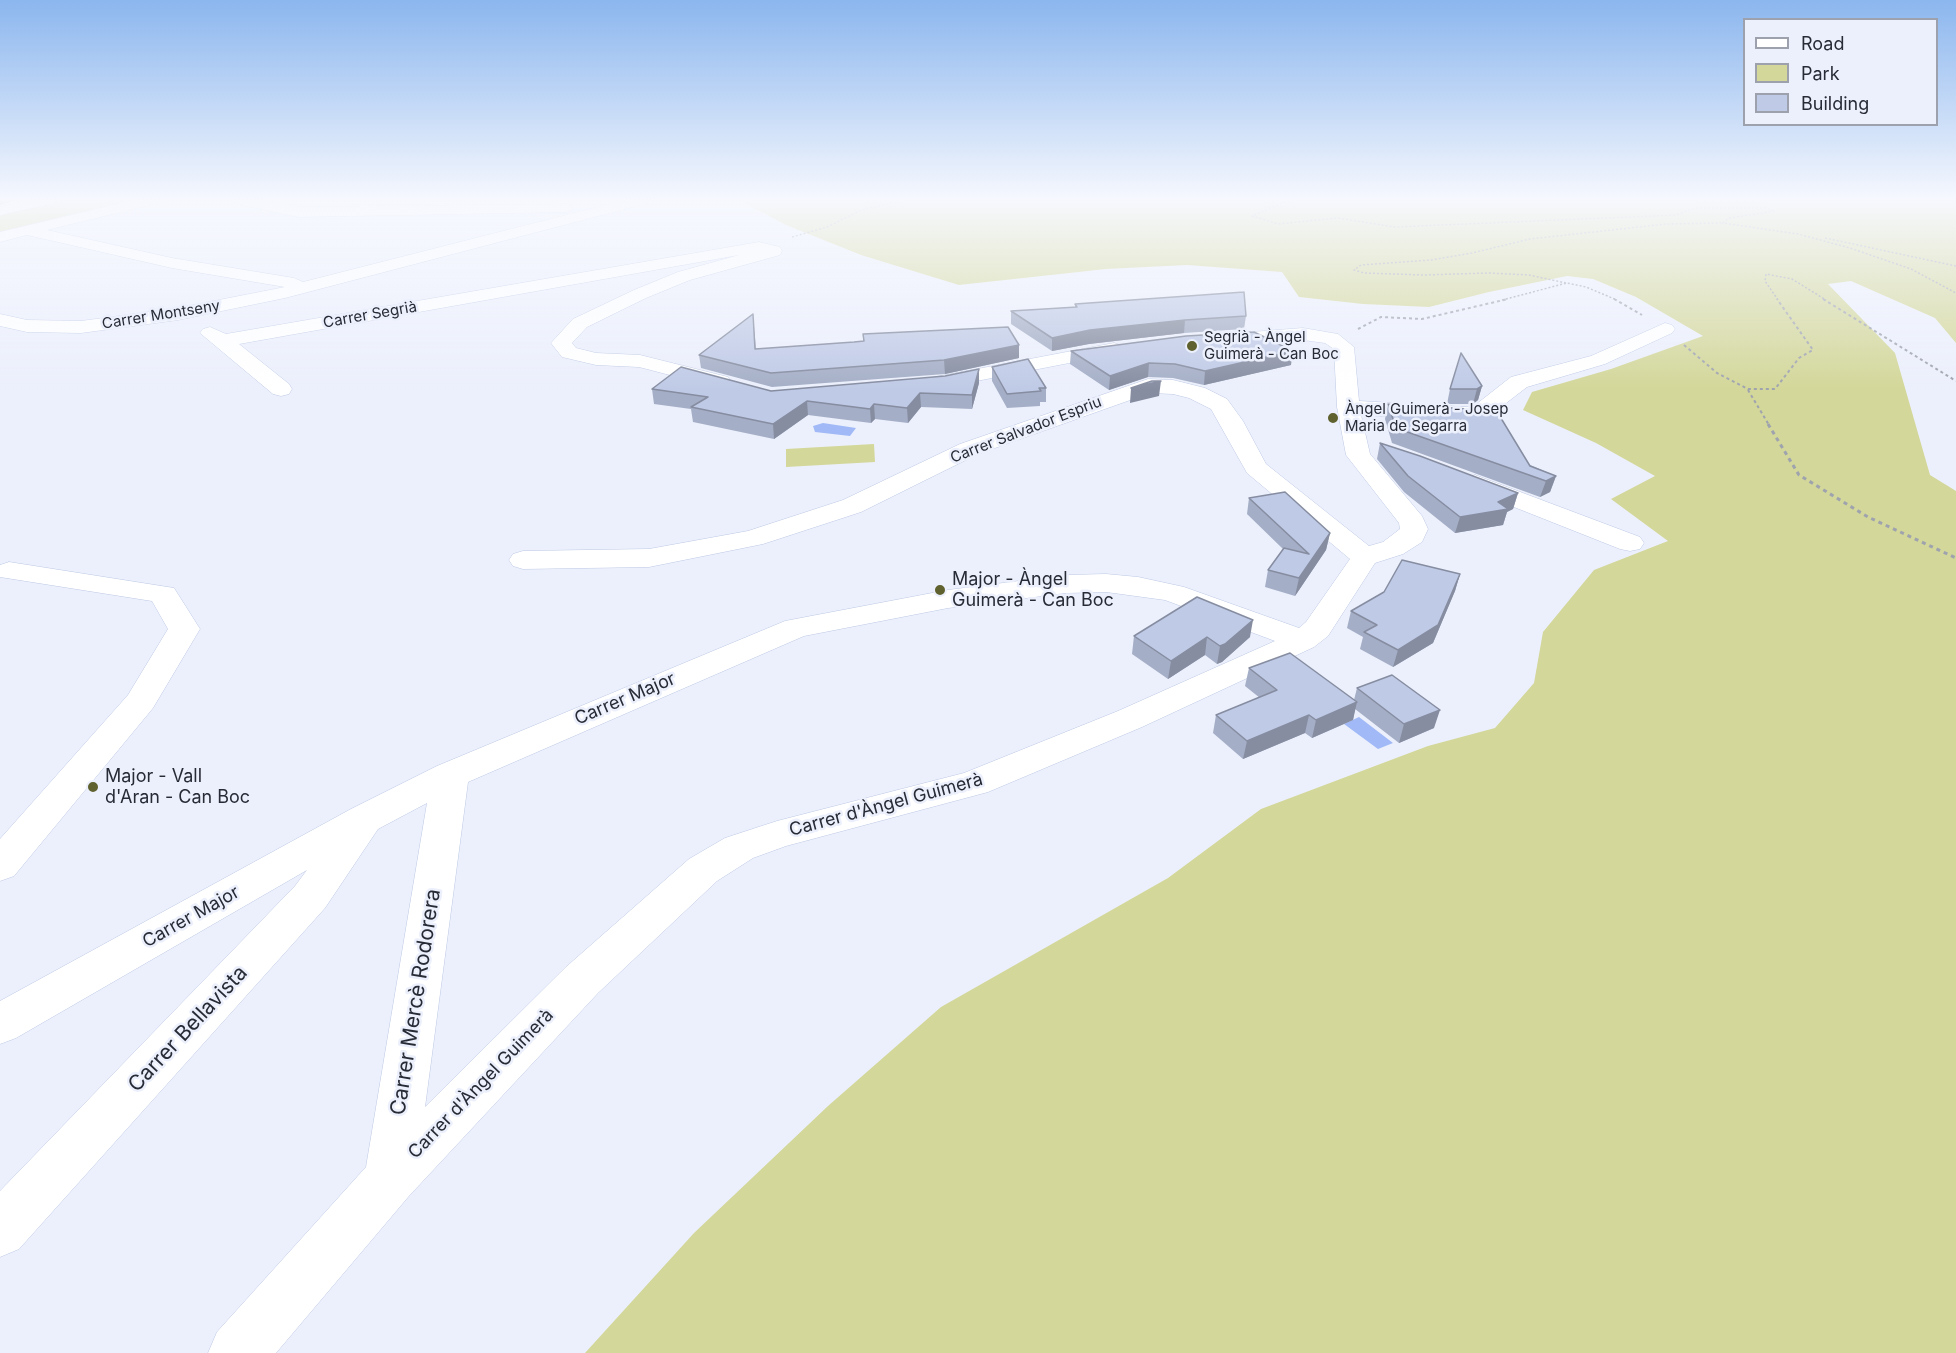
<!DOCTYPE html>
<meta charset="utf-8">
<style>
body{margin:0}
#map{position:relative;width:1956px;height:1353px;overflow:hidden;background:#ecf0fc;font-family:Inter,sans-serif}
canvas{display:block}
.legend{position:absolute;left:1743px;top:18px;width:195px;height:108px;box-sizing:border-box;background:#ecf0fc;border:2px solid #9da1ad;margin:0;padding:8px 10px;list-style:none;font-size:18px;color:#272b36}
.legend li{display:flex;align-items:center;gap:12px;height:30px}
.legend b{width:30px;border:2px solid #9da1ad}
</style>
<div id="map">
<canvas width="1956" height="1353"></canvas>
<ul class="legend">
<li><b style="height:8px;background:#fff"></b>Road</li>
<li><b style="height:16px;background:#d3d799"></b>Park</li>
<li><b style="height:16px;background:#bfcae6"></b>Building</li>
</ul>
</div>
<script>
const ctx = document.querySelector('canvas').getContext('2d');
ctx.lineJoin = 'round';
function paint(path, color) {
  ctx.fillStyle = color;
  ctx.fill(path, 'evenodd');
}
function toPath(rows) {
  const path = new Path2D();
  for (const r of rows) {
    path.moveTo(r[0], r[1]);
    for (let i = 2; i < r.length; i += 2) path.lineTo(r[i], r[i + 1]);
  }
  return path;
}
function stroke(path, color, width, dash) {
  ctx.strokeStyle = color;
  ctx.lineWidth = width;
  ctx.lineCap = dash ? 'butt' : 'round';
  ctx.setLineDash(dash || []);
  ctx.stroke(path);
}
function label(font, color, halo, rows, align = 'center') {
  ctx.font = font + ' Inter,sans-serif';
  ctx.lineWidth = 5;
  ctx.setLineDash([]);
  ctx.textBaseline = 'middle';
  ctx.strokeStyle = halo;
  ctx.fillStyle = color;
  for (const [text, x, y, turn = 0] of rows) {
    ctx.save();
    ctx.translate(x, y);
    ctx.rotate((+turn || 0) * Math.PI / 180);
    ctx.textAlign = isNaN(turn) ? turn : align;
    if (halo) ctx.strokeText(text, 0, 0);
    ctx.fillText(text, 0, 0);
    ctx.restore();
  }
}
paint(toPath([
 [60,200,144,200,0,234,0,214],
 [738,200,1956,200,1956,343,1935,318,1851,281,1828,284,1895,353,1930,475,1956,491,1956,1353,585,1353,694,1233,828,1106,941,1007,1168,878,1261,809,1428,746,1495,728,1534,683,1543,632,1594,570,1668,541,1611,499,1655,476,1596,443,1523,410,1532,392,1611,369,1703,336,1636,297,1593,279,1567,276,1489,292,1429,307,1363,304,1299,297,1282,272,1187,265,1106,269,959,285,861,255,786,225],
 [874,444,875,462,786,467,786,449]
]), '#d3d799');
paint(toPath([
 [823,423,856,428,850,436,815,432,813,426],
 [1359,717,1393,743,1378,749,1344,724]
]), '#a1b9f6');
const minor = toPath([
 [28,200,56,200,54,203,0,215,0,207,28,200],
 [134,200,160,200,158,203,47,230,172,258,294,278,303,282,625,200,650,200,648,203,285,298,178,320,81,333,27,332,0,326,0,314,27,320,81,321,178,308,285,287,172,268,27,235,0,242,0,232,134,200],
 [230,200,261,200,298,207,567,204,574,208,567,212,298,217,237,204,230,200],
 [759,242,780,247,782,251,780,255,690,280,646,298,587,327,572,343,576,348,596,353,640,355,728,377,731,382,728,387,720,388,639,367,596,365,562,357,551,343,573,319,634,290,678,272,739,255,239,344,289,384,292,389,289,394,281,396,273,394,200,333,203,329,210,327,226,334,759,242],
 [1665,323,1672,325,1675,329,1672,333,1605,364,1527,387,1488,417,1464,421,1361,415,1370,454,1422,516,1428,529,1422,542,1403,554,1375,563,1328,636,1314,647,1142,727,988,792,786,846,753,858,717,881,598,993,409,1196,276,1353,208,1353,217,1332,366,1167,427,803,378,829,325,908,19,1249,0,1257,0,1191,295,886,307,870,16,1038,0,1044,0,1001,351,809,437,766,785,621,948,590,1066,575,1106,574,1138,577,1184,587,1299,628,1306,622,1350,559,1247,473,1211,409,1189,398,1173,394,1150,393,978,454,861,512,763,544,649,567,523,569,513,566,509,560,513,554,523,551,649,549,748,531,843,500,960,444,1148,379,1173,380,1205,388,1227,399,1243,421,1266,464,1369,546,1383,542,1400,529,1399,523,1346,455,1337,407,1334,349,1325,343,1303,340,1219,345,1212,343,1209,339,1212,335,1303,328,1338,334,1354,347,1359,401,1464,407,1474,406,1511,377,1591,356,1665,323],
 [1106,592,1165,600,1275,641,1118,711,964,773,777,821,725,838,689,859,566,967,425,1107,468,782,804,636,948,608,1066,593,1106,592],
 [1114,343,1121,345,1124,349,1121,353,935,389,927,388,924,383,927,378,935,377,1114,343],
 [1475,475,1640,537,1644,543,1640,549,1630,551,1620,549,1466,488,1462,483,1466,478,1475,475],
 [9,562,174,588,200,629,153,708,14,876,0,881,0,839,128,695,168,629,152,601,0,577,0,565,9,562]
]);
stroke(minor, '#bdc8e4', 1);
stroke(toPath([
 [1289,200,1252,216,1278,224,1338,218,1395,227,1676,215,1695,208,1765,208,1775,211,1729,218,1723,223,1798,234,1850,248,1911,269,1956,293],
 [792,237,827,227,861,210,905,200],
 [1825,238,1956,266],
 [1566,283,1529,275,1489,273,1424,275,1364,273,1354,270,1361,265,1431,260,1472,253,1530,239,1666,224,1723,223],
 [1502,300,1567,283,1586,287,1617,300],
 [1778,300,1765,281,1766,274,1792,279,1826,300]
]), '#9fa3ae', 1.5, [2, 2]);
stroke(toPath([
 [1614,299,1642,315],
 [1823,299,1956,381],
 [1358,329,1381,317,1422,319,1508,299],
 [1684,345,1717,373,1748,389,1775,389,1799,358,1813,350,1777,299],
 [1748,390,1769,425]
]), '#9fa3ae', 2, [3, 3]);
stroke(toPath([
 [1768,424,1799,475,1868,517,1956,558]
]), '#9fa3ae', 3, [4, 4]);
paint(minor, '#fff');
paint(toPath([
 [1075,304,1246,316,1244,329,1184,333,1089,344,1052,351,1011,324,1011,311,1075,307],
 [754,327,756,349,854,342,863,341,863,334,1019,345,1019,358,945,374,772,387,701,368,699,355],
 [1071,351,1291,365,1204,385,1173,378,1148,377,1109,390,1070,364],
 [992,367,1046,388,1046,402,1040,402,1040,406,1007,408,992,381],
 [979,383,972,409,921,407,908,423,875,419,871,423,808,415,774,439,693,422,691,409,654,404,652,389,771,391],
 [1482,386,1478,400,1473,404,1447,404,1450,389],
 [1388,404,1556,476,1550,492,1540,497,1392,443,1385,419],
 [1380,443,1518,493,1513,509,1507,512,1503,525,1455,533,1404,492,1377,459],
 [1249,498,1330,533,1326,550,1295,596,1265,587,1268,570,1283,549,1247,514],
 [1460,574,1455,591,1433,643,1393,667,1360,649,1363,637,1347,628,1351,611],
 [1134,636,1250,637,1222,662,1217,664,1205,655,1168,679,1132,654],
 [1249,668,1354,700,1357,688,1434,728,1399,743,1355,709,1353,720,1312,738,1305,733,1243,759,1213,733,1216,715,1260,698,1245,686]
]), '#a4aec6');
paint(toPath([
 [0,200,18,200,0,205],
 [1185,320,1184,333,1089,344,1052,351,1052,338,1090,330],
 [1019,345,1019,358,945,374,944,360],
 [1293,351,1291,365,1204,385,1205,371],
 [1149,363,1148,377,1109,390,1110,376],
 [979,369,979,383,972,409,972,395],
 [1161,381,1159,396,1130,403,1131,388],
 [1482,386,1478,400,1473,404,1477,389],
 [920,393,921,407,908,423,907,408],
 [807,401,808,415,774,439,773,424],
 [874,404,875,419,871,423,870,409],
 [1556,476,1550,492,1540,497,1546,481],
 [1518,493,1513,509,1507,512,1503,525,1455,533,1460,517],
 [1330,533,1326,550,1295,596,1299,578],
 [1460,574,1455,591,1433,643,1393,667,1398,650],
 [1253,620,1250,637,1222,662,1217,664,1220,646],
 [1207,637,1205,655,1168,679,1171,661],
 [1357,702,1353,720,1312,738,1316,720],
 [1440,710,1434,728,1399,743,1404,724],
 [1309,715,1305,733,1243,759,1247,741]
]), '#868da1');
const building = toPath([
 [1244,292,1246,316,1185,320,1090,330,1052,338,1011,311,1077,307,1075,304,1244,292],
 [753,314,755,349,854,342,864,341,863,334,1008,327,1019,345,944,360,771,373,699,355,753,314],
 [1254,332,1293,351,1205,371,1175,364,1149,363,1110,376,1071,351,1186,336,1254,332],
 [1461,353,1482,386,1477,389,1450,389,1461,353],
 [1028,359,1046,388,1039,388,1041,391,1007,394,992,367,1028,359],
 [681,367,771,391,945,376,979,369,972,395,920,393,907,408,874,404,870,409,807,401,773,424,691,407,708,397,652,389,681,367],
 [1152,381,1161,381,1131,388,1152,381],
 [1388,404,1468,409,1493,405,1530,466,1556,476,1546,481,1396,428,1388,404],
 [1380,443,1420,456,1518,493,1498,502,1508,509,1460,517,1408,476,1380,443],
 [1285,492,1330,533,1299,578,1268,570,1284,548,1309,554,1249,498,1285,492],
 [1402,560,1460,574,1438,625,1398,650,1364,632,1377,625,1351,611,1384,592,1402,560],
 [1197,597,1253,620,1225,644,1220,646,1207,637,1171,661,1134,636,1197,597],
 [1290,653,1357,702,1316,720,1309,715,1247,741,1216,715,1277,690,1249,668,1290,653],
 [1392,675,1440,710,1404,724,1357,688,1392,675]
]);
paint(building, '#bfcae6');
stroke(building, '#868da1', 1.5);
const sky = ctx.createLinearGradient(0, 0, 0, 390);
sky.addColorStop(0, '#8bb6ee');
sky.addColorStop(0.51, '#f6f8fe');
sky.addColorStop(1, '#f6f8fe00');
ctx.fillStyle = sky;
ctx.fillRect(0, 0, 1956, 390);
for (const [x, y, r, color] of [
 [1192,346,6,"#5f612e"],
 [1333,418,6,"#5f612e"],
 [940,590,6,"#5f612e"],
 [93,787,6,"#5f612e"]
]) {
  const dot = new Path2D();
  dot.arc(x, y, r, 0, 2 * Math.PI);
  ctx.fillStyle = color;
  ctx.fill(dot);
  stroke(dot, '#ecf0fc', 2);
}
label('15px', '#272b36', '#ecf0fc', [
 ["Carrer Montseny",161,315,-9],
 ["Carrer Segrià",370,315,-10],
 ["Carrer Salvador Espriu",1026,430,-21]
]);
label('15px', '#272b36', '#ecf0fc', [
 ["Segrià - Àngel",1204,337],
 ["Guimerà - Can Boc",1204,354],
 ["Àngel Guimerà - Josep",1345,409],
 ["Maria de Segarra",1345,426]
], 'left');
label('18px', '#272b36', '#ecf0fc', [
 ["Major - Àngel",952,580],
 ["Guimerà - Can Boc",952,601],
 ["Major - Vall",105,777],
 ["d'Aran - Can Boc",105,798]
], 'left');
label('18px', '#272b36', '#ecf0fc', [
 ["Carrer Major",625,699,-23],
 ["Carrer d'Àngel Guimerà",886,805,-15],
 ["Carrer Major",191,917,-29],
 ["Carrer d'Àngel Guimerà",481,1084,-46]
]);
label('21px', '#272b36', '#ecf0fc', [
 ["Carrer Mercè Rodorera",416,1002,-81],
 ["Carrer Bellavista",188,1029,-47]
]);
</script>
